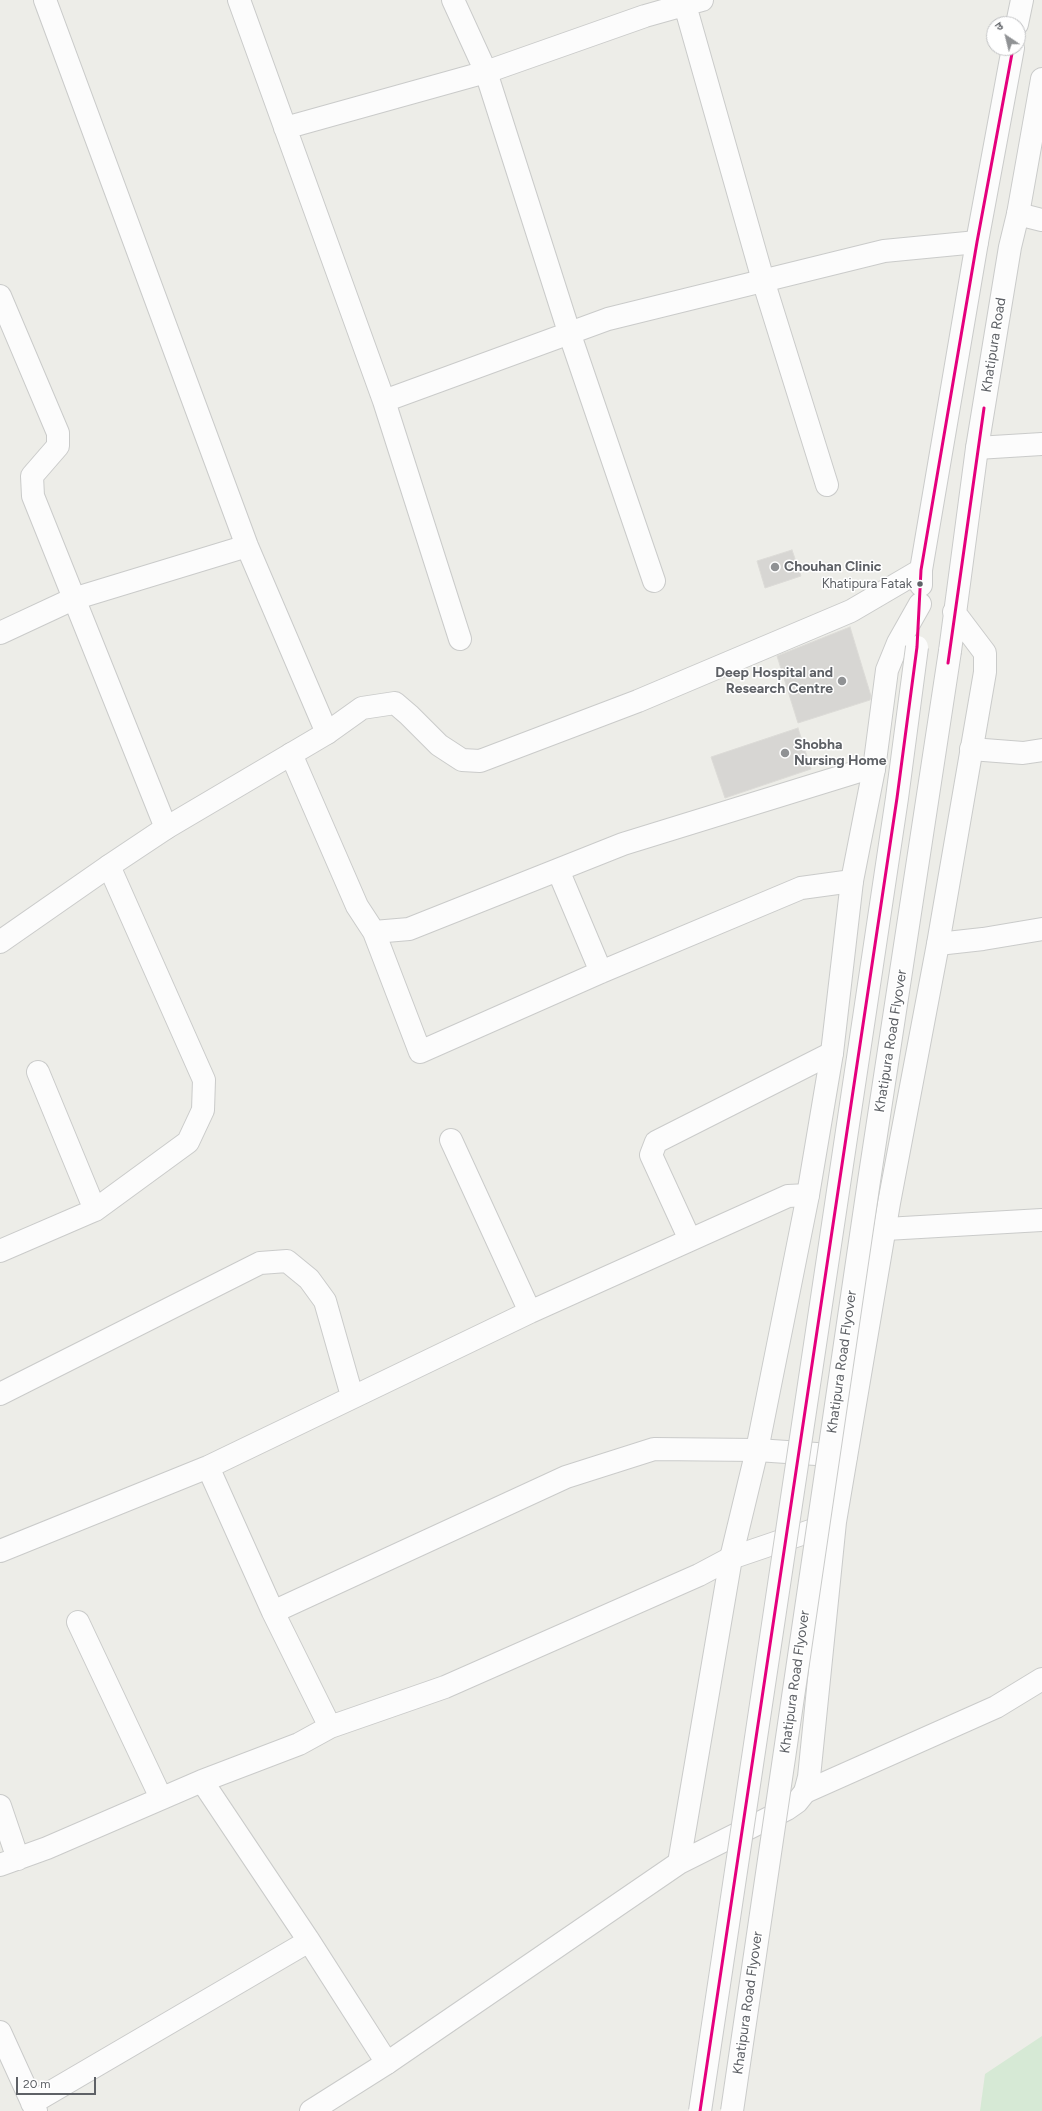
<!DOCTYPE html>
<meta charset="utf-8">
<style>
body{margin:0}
#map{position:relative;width:1042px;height:2111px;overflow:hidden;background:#edede8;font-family:Figtree,"Noto Sans Devanagari",sans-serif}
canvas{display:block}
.north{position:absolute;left:986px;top:16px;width:40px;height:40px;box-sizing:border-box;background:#fff;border:1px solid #bfc0c2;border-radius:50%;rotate:325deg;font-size:11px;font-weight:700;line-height:16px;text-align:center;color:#5e6166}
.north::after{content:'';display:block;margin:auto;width:14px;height:18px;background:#909294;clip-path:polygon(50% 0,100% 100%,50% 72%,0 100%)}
.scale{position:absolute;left:16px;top:2077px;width:80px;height:18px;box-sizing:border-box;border:2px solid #5e6166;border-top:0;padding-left:5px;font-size:12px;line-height:14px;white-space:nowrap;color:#5e6166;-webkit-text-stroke:3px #fff;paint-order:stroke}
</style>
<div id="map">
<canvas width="1042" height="2111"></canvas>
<div class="north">उ</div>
<div class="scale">20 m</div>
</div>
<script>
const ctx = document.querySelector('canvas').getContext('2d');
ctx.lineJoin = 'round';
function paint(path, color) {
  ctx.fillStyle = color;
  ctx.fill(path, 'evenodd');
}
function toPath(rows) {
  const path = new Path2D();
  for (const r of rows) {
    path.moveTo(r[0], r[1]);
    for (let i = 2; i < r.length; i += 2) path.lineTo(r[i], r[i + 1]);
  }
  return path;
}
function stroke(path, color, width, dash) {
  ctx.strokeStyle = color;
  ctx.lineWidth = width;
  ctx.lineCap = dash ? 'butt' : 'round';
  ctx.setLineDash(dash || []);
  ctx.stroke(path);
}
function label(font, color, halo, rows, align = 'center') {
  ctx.font = font + ' Figtree,sans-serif';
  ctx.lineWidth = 3;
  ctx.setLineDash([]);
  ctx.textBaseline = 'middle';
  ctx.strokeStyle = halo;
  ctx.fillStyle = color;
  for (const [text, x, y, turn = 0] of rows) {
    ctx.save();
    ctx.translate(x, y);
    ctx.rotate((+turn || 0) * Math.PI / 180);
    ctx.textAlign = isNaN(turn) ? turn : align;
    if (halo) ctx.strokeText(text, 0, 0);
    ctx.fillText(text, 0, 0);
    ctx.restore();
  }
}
paint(toPath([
 [1042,2036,1042,2111,980,2111,985,2074]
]), '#d6e9d5');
const building = toPath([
 [792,550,801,576,765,588,757,561,792,550],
 [850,627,871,696,870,700,798,723,777,656,850,627],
 [798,728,811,769,725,798,711,757,798,728]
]);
paint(building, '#d7d6d3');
stroke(building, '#dcdbd7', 1);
const street = toPath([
 [45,0,247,546,327,733],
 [239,0,384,401,460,639],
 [453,0,486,72,569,332,654,581],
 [685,5,763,280,827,485],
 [285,128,486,72,645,16,702,0],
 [1018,214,1042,220],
 [0,296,58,433,58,446,32,476,33,496,166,828],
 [384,401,608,319,884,251,977,242],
 [977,448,1042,444],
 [0,633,73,599,247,546],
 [971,749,1023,753,1042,750],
 [291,754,357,906,374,932,409,929,623,844,866,769,874,769],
 [558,870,601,972],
 [374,932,420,1052,601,972,801,888,852,881],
 [938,944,983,939,1042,929],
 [38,1072,95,1210],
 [451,1140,530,1312],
 [886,1229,1042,1220],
 [690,1240,651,1155,656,1142,832,1053],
 [0,1251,95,1210,188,1142,203,1110,204,1080,109,866],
 [0,1394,260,1263,287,1261,309,1279,325,1301,352,1396],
 [208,1467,273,1612,330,1727],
 [0,1551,208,1467,530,1312,788,1196,808,1195],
 [273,1612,566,1477,654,1449,757,1450,846,1456],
 [78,1622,161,1798],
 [202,1781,309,1941,387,2063],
 [805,1792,996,1707,1042,1679],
 [0,1806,18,1859],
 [0,1865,47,1848,202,1781,299,1744,330,1727,445,1687,699,1575,731,1558,834,1523],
 [0,2032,36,2111],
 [32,2103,309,1941]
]);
const secondary = toPath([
 [1017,24,1022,0],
 [921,585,921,570,977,242,1013,48],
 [950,651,977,448,1010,247,1018,214,1042,79],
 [0,942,109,866,166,828,327,733,362,708,395,703,409,715,439,745,462,760,480,761,638,701,851,611,921,570],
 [679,1863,731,1558,757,1450,808,1195,832,1053,852,881,874,769,887,670,898,643,920,604],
 [311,2111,387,2063,679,1863,787,1809,797,1802,805,1792,809,1777,835,1522,889,1203,938,944,985,672,985,653,954,612]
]);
stroke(street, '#cacbca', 24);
stroke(secondary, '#cacbca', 24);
stroke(street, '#fcfcfc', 22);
stroke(secondary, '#fcfcfc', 22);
const secondaryBridge = toPath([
 [700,2111,897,798,917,647],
 [732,2111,869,1181,950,651]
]);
stroke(secondaryBridge, '#cacbca', 24, []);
stroke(secondaryBridge, '#fcfcfc', 22);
stroke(toPath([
 [948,663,984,408],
 [700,2111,897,798,917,647,921,570,977,242,1013,48]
]), '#e5007d', 3);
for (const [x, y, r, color] of [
 [775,567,5,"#909294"],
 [920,584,3.5,"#5e6166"],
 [842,681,5,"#909294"],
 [785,753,5,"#909294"]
]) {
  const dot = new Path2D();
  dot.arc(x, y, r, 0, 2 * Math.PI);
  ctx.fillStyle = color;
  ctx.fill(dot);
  stroke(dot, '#fff', 1.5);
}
label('13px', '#5e6166', '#fff', [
 ["Khatipura Fatak",912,584]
], 'right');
label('14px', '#5e6166', '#fff', [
 ["Khatipura Road",994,345,-81],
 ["Khatipura Road Flyover",891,1041,-81],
 ["Khatipura Road Flyover",842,1362,-82],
 ["Khatipura Road Flyover",795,1682,-82],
 ["Khatipura Road Flyover",748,2003,-82]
]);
label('bold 14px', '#5e6166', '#fff', [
 ["Chouhan Clinic",784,567],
 ["Deep Hospital and",833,673,"right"],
 ["Research Centre",833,689,"right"],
 ["Shobha",794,745],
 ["Nursing Home",794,761]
], 'left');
</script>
